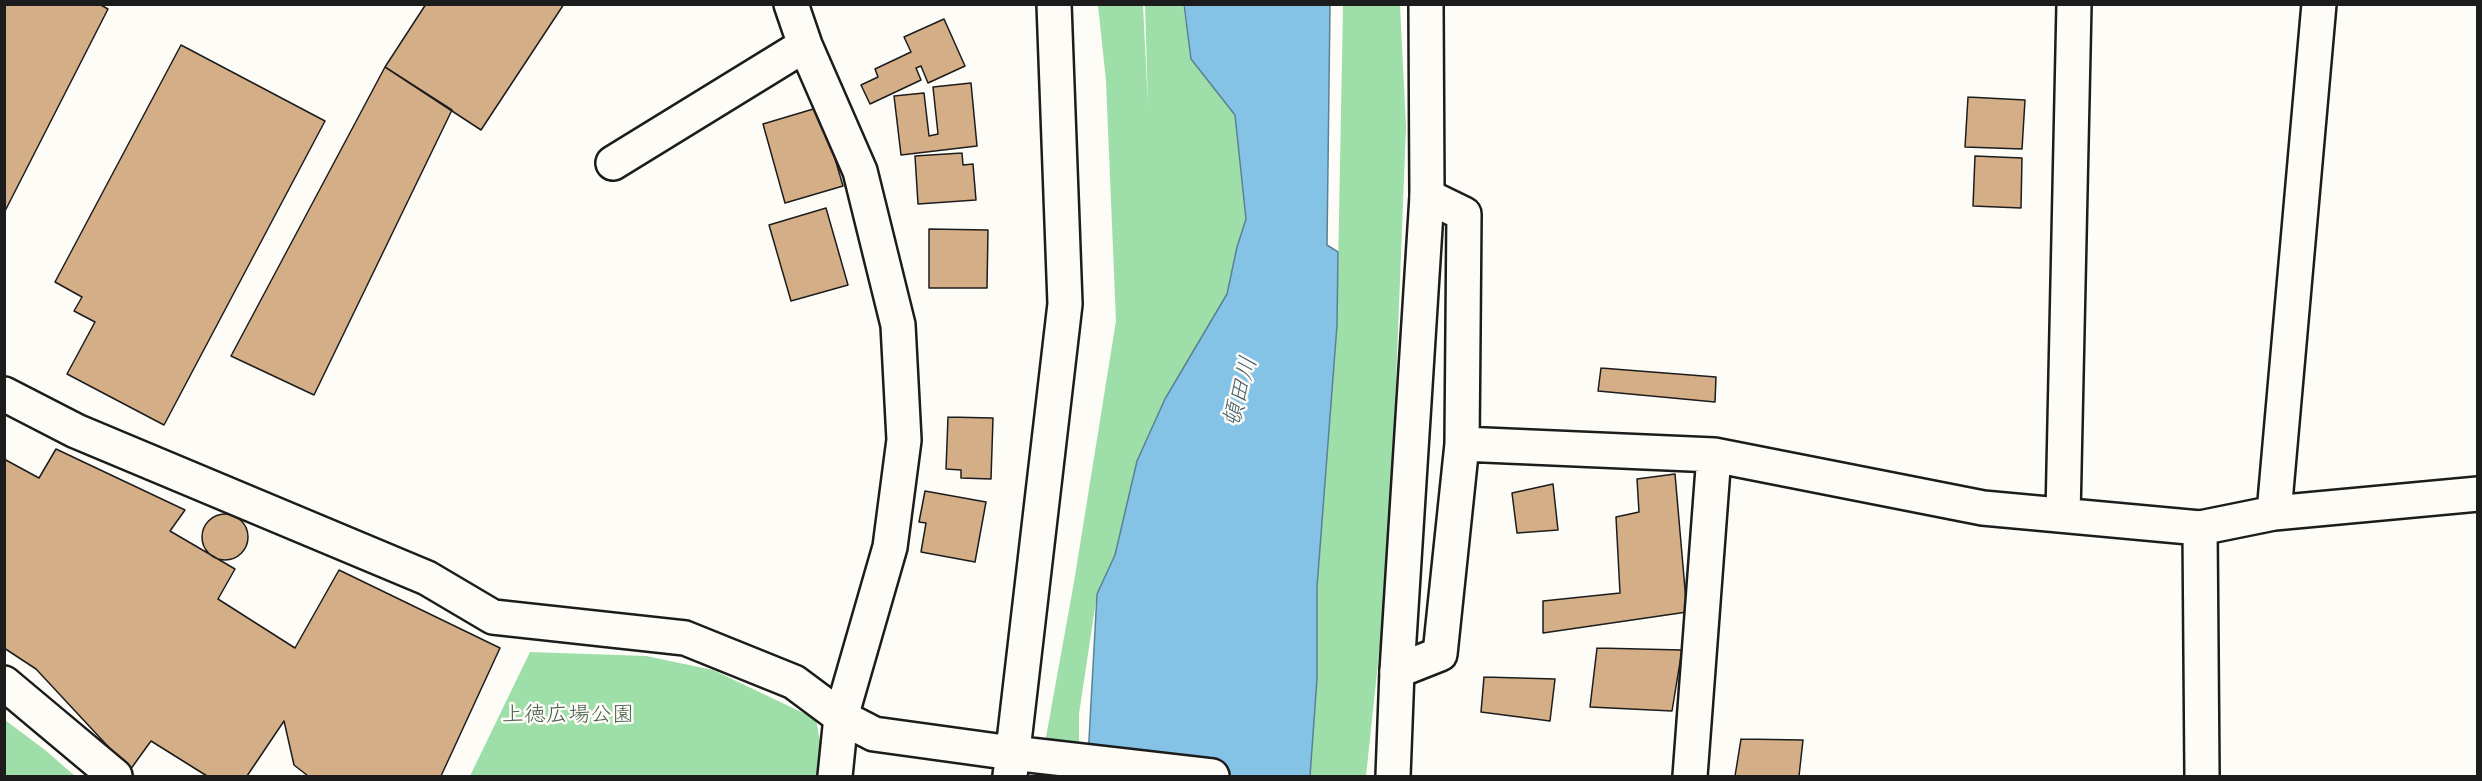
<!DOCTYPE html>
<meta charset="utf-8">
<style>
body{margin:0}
#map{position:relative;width:2482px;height:781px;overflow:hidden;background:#fdfcf7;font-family:"Patrick Hand",sans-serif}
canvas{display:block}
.frame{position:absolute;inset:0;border:6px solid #1c1c1c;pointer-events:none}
</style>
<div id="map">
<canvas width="2482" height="781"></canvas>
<div class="frame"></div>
</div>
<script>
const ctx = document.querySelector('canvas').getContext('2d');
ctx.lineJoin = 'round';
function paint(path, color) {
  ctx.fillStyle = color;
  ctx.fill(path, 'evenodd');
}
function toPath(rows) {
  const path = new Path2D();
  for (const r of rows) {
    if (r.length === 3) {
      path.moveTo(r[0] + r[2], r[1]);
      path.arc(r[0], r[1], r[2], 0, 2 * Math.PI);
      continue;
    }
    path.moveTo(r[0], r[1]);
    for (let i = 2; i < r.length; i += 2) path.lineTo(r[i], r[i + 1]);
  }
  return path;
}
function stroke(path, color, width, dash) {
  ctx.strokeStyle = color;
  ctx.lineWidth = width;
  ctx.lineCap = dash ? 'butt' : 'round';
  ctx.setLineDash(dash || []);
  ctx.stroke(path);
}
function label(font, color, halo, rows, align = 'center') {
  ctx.font = font + ' "Patrick Hand","Klee One",sans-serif';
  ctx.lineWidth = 5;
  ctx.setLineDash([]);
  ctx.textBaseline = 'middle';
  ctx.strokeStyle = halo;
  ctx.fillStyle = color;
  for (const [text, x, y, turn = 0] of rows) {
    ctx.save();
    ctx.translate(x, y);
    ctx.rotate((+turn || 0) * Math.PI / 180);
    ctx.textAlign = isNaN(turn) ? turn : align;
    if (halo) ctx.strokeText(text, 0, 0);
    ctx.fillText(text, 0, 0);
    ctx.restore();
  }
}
paint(toPath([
 [1098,5,1143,5,1148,106,1145,5,1183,5,1191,59,1235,115,1246,219,1237,247,1227,294,1165,399,1137,461,1115,555,1097,594,1079,714,1079,776,1039,776,1074,582,1116,321,1106,81],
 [1343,5,1400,5,1406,127,1389,560,1366,776,1310,776,1317,679,1317,587,1337,325],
 [530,652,646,656,713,670,816,719,822,753,819,776,470,776],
 [5,720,45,750,75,776,5,776]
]), '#9edea8');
const water = toPath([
 [1184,5,1330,5,1327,245,1338,252,1337,325,1317,587,1317,679,1310,776,1087,776,1097,594,1115,555,1137,461,1165,399,1227,294,1237,247,1246,219,1235,115,1191,59,1184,5]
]);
paint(water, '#85c3e6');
stroke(water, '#5b8095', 1.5);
const building = toPath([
 [4,4,99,4,108,9,4,213,4,4],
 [426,4,564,4,481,130,385,67,426,4],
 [944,19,965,66,928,83,921,66,916,68,921,80,870,104,861,85,878,77,875,69,911,52,904,37,944,19],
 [181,45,325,121,164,425,67,374,95,322,74,311,82,297,55,282,181,45],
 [385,67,452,110,314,395,231,356,385,67],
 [971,83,977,146,901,155,894,96,924,93,929,136,938,134,933,87,971,83],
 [1968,97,2025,100,2022,149,1965,147,1968,97],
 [820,107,843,186,785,203,763,124,820,107],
 [962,153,963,165,973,164,976,200,918,204,915,156,962,153],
 [1975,156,2022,158,2021,208,1973,206,1975,156],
 [826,208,848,285,791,301,769,225,826,208],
 [929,229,988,230,987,288,929,288,929,229],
 [1601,368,1716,377,1715,402,1598,391,1601,368],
 [948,417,993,418,991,479,961,478,961,470,946,469,948,417],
 [56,449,185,510,170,531,235,569,218,599,295,648,339,570,500,648,441,776,308,776,294,765,284,721,247,776,207,776,151,741,130,770,36,669,4,648,4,459,39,478,56,449],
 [1675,474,1687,612,1543,633,1543,601,1620,593,1616,517,1639,512,1637,479,1675,474],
 [1553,484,1558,530,1517,533,1512,493,1553,484],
 [925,491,986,502,975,562,921,552,926,523,919,522,925,491],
 [225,537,23],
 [1597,648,1682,650,1672,711,1590,707,1597,648],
 [1484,677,1555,679,1550,721,1481,712,1484,677],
 [1741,739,1803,740,1799,776,1735,776,1741,739]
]);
paint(building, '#d4ae86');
stroke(building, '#1c1c1c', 1.5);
const street = toPath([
 [791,4,805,45,860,171,898,325,904,440,890,547,841,717,835,776],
 [613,163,805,45],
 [1427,196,1464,214,1462,444,1714,455,1983,508,2200,528,2274,513,2478,494],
 [4,394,76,431,427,578,493,617,685,638,794,682,841,717,874,734,1012,753,1212,776],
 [2274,513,2319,4],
 [2063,515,2074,4],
 [2200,528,2202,776],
 [1397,671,1440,654,1462,444],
 [4,683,115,776],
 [1010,776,1065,304,1054,4],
 [1690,776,1714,455]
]);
const secondary = toPath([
 [1393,776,1397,671,1427,196,1426,4]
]);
stroke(street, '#1c1c1c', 38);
stroke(secondary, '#1c1c1c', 38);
stroke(street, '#fdfcf7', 33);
stroke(secondary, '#fdfcf7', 33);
label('22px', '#4a604d', '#fdfcf7', [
 ["上徳広場公園",568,715]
]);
label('italic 24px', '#465f6d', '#fdfcf7', [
 ["頓田川",1241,392,-75]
]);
</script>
